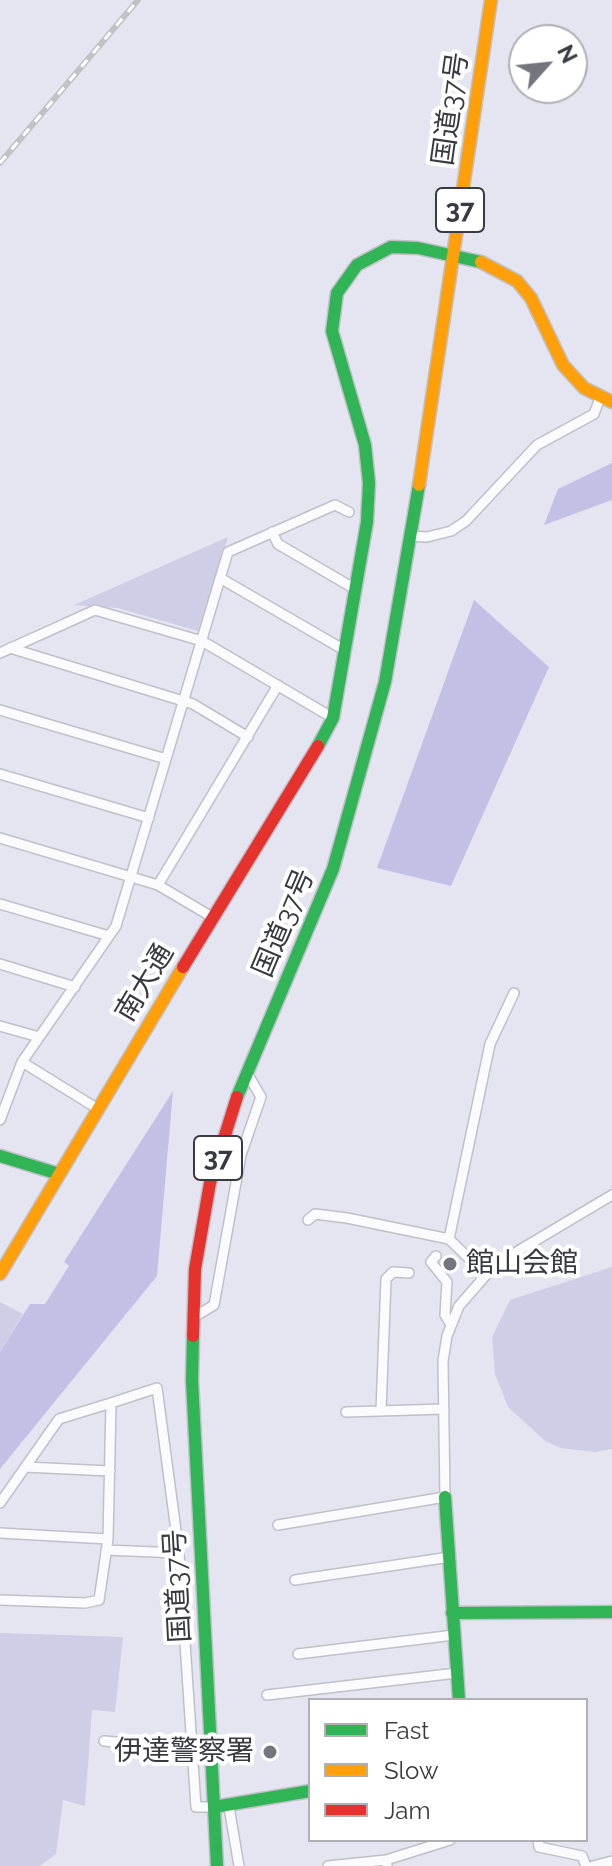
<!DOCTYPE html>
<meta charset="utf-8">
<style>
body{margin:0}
#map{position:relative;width:612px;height:1866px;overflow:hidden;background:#e5e5f1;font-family:Raleway,sans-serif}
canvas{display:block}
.legend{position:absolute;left:308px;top:1698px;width:280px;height:144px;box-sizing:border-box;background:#fff;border:2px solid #b0b0b3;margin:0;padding:10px 14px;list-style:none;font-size:24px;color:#393942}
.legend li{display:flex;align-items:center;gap:16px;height:40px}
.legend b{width:40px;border:2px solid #b0b0b3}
.north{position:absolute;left:508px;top:24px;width:80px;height:80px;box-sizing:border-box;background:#fff;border:2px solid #b0b0b3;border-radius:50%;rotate:63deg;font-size:22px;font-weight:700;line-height:32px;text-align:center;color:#393942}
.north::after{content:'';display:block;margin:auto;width:28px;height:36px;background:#75757f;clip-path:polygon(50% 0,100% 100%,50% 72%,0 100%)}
</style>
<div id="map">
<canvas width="612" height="1866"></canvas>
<ul class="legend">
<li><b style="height:10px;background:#30b455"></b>Fast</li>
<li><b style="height:10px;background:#ff9f0a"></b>Slow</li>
<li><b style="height:10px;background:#e5322d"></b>Jam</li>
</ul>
<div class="north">N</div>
</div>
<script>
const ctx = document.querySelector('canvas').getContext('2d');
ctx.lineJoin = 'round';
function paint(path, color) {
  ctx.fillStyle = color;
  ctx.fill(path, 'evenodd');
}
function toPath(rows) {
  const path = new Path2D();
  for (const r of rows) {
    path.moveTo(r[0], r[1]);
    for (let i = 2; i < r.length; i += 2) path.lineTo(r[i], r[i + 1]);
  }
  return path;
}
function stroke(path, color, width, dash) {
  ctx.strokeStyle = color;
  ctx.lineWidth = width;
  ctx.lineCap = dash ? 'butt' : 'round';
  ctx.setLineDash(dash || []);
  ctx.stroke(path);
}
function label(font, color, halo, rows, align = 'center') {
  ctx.font = font + ' Raleway,"Noto Sans JP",sans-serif';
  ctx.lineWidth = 8;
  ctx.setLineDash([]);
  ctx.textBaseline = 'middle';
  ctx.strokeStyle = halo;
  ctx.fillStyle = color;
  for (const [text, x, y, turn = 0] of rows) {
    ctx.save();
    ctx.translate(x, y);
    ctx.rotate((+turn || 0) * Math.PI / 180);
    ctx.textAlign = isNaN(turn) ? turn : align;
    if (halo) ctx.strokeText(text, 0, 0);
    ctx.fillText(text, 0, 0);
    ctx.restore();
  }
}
paint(toPath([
 [228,537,198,631,118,608,74,605],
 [612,1267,612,1449,595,1452,561,1448,545,1441,508,1407,495,1374,492,1337,510,1300],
 [0,1302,23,1314,0,1352],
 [0,1633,123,1637,115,1712,92,1710,85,1806,63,1800,56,1854,40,1866,0,1866]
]), '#cecee6');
paint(toPath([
 [612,463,612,500,544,525,558,489],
 [474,600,549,667,451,886,377,868],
 [173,1091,157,1276,0,1469,0,1352,30,1304,45,1304,69,1266,64,1262]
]), '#c2c1e5');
const street = toPath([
 [272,532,278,544,355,589],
 [410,536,427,537,451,531,466,521,537,445,594,414,600,398],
 [220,578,346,651],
 [10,648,193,704,248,737],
 [0,653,95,610,202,641,333,718],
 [0,710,166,759],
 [0,774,149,818],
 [0,838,158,885,212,917],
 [158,885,278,685],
 [0,904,109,936],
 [0,964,75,987],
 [0,1026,39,1037],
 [22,1062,98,1109],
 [0,1120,22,1062,116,926,228,552,335,505,349,512],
 [308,1220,315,1214,347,1218,449,1239,486,1275],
 [449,1239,490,1044,514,993],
 [436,1256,431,1262,447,1282,445,1315,451,1325],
 [194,1317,214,1305,241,1155,261,1097,247,1073],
 [111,1403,157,1388,179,1553],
 [381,1411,386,1279,393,1272,409,1273],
 [346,1412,444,1409],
 [25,1467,110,1471],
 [0,1503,59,1419,111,1403,108,1539,99,1600,85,1603,0,1600],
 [278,1525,445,1497,443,1361,447,1336,459,1306,486,1275,513,1254,612,1195],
 [0,1533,108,1539],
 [106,1550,179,1553,196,1807,214,1807],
 [295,1580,450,1557],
 [298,1654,454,1635],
 [267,1695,457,1673],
 [104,1741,193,1749],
 [229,1807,239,1866],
 [538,1840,539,1847,582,1856,586,1866],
 [386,1860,450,1840],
 [328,1866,386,1860,387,1866],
 [593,1866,612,1861]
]);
const fast = toPath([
 [318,746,333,718,367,522,369,483,365,445,332,331,337,293,357,265,391,247,418,248,481,262],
 [237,1097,333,869,385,682,419,485],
 [0,1156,59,1174],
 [193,1336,192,1380,217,1866],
 [445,1497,459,1700],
 [452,1613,612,1612],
 [214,1807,310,1791]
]);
const slow = toPath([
 [481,262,517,281,531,298,563,365,584,388,612,402],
 [419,485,491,0],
 [0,1274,183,967]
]);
const jam = toPath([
 [183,967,318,746],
 [193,1336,195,1269,210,1183,237,1097]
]);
stroke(street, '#bfc0c9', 12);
stroke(fast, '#bfc0c9', 15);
stroke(slow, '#bfc0c9', 15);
stroke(jam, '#bfc0c9', 15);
stroke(street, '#fbfbfd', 9);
stroke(fast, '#30b455', 12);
stroke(slow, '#ff9f0a', 12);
stroke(jam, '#e5322d', 12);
const rail = toPath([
 [0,163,138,0]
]);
stroke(rail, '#c2c2c5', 6);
stroke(rail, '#fff', 3, [9]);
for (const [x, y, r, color] of [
 [450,1264,8,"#75757f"],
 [270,1752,8,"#75757f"]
]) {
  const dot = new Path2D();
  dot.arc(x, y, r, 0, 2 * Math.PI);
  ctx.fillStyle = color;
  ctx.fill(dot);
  stroke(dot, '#fff', 3);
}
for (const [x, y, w] of [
 [460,210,48],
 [218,1158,48]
]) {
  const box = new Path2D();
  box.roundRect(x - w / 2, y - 22, w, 44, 6);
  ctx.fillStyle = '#fff';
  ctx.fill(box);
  stroke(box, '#393942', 2);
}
label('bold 26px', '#393942', null, [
 ["37",460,210],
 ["37",218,1158]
]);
label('28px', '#393942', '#fff', [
 ["国道37号",451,109,-82],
 ["国道37号",284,923,-67],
 ["南大通",145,983,-59],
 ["国道37号",178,1586,-93]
]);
label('28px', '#393942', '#fff', [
 ["館山会館",466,1264],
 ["伊達警察署",254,1752,"right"]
], 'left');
</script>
